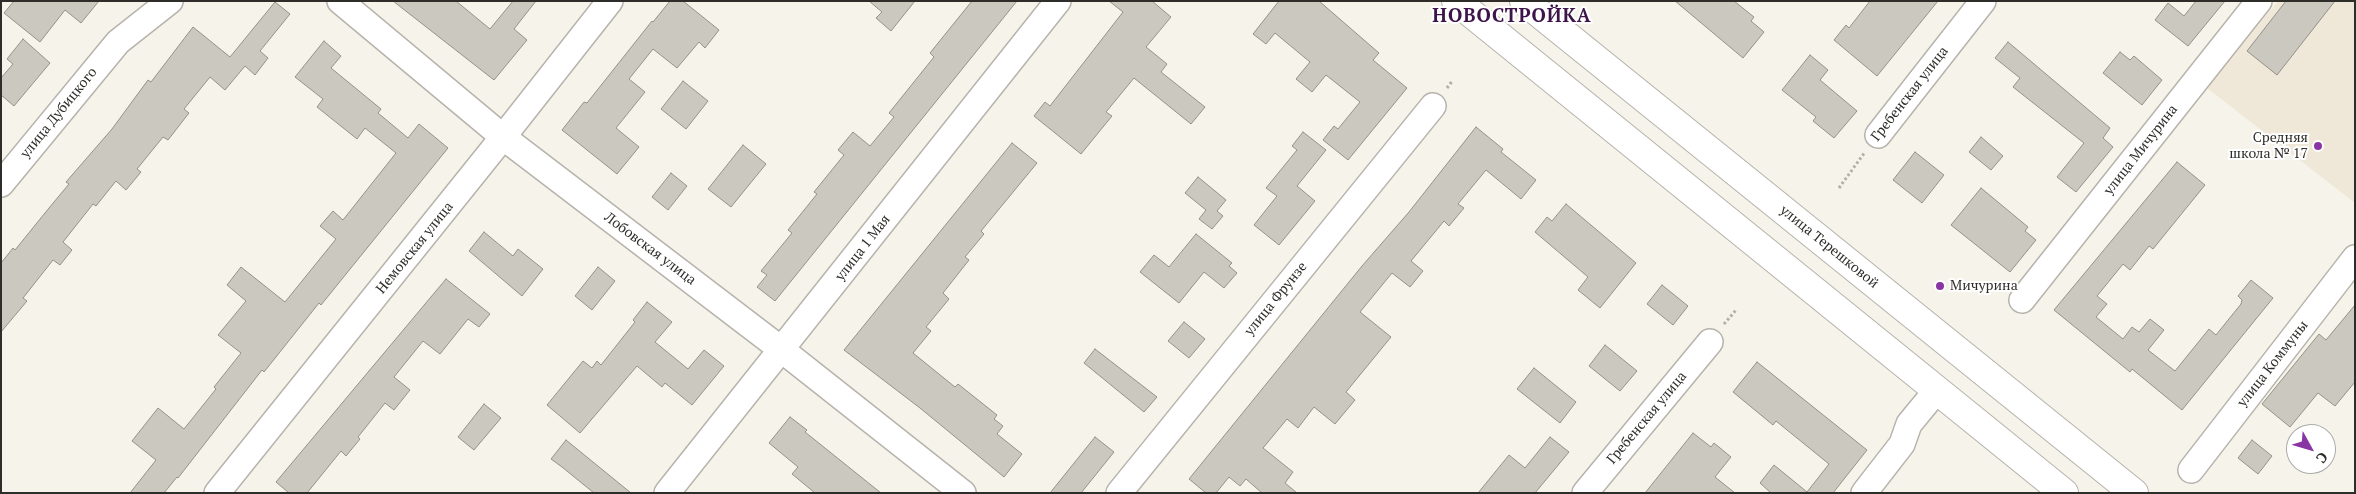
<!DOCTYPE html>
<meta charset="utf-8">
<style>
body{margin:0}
#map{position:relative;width:2356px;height:494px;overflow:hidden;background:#f6f3ea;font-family:"PT Serif",serif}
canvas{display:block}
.frame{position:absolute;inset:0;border:2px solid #2f2d2a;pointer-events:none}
.north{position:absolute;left:2286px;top:424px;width:50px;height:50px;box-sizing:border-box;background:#fff;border:1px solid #acabaa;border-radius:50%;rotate:129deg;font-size:14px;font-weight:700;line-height:20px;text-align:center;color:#2f2d2a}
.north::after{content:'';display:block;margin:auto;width:18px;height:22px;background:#8935a4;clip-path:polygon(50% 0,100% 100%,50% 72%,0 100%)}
</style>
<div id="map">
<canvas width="2356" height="494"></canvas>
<div class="frame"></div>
<div class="north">С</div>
</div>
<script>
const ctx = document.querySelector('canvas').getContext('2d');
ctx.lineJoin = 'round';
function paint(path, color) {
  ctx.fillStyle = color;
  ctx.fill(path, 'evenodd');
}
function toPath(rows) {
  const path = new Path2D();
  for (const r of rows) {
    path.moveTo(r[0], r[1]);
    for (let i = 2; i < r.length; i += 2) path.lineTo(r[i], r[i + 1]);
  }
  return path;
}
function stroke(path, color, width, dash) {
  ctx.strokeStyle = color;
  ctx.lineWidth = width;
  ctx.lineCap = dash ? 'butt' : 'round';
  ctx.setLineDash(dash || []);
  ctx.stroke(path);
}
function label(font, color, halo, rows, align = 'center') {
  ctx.font = font + ' "PT Serif",serif';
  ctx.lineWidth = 4;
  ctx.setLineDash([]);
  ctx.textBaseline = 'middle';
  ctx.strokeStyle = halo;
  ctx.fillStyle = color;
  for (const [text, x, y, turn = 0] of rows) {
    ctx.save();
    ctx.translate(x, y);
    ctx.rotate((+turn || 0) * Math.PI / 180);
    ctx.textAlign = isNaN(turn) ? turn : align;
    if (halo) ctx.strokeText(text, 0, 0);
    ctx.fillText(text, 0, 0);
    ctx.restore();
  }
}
paint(toPath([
 [2278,1,2355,1,2355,203,2207,88]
]), '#efe8d8');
const building = toPath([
 [14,1,99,1,81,23,65,10,40,42,4,13,14,1],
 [393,1,456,1,490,29,513,1,536,1,514,29,527,40,494,80,393,1],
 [670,1,683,1,719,30,705,48,699,42,677,68,653,49,629,79,645,92,616,128,639,147,617,174,562,130,584,102,587,103,652,21,653,22,670,1],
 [869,1,915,1,891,31,876,18,882,12,869,1],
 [972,1,1017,1,775,301,757,287,767,275,761,271,792,233,788,230,817,194,814,192,844,155,838,150,853,132,870,146,894,117,889,113,934,57,930,53,972,1],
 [1109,1,1152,1,1171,17,1146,47,1167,64,1161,72,1205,107,1191,124,1134,78,1106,112,1112,116,1081,154,1034,116,1045,102,1050,106,1123,12,1109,1],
 [1279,1,1319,1,1379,53,1373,60,1407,88,1348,160,1323,140,1334,126,1338,129,1360,102,1326,75,1312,92,1296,79,1310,62,1275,33,1266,44,1253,34,1279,1],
 [1675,1,1734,1,1754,17,1751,21,1764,32,1743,58,1675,1],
 [1870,1,1938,1,1877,76,1834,40,1846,25,1849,28,1870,1],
 [2196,1,2225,1,2188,46,2155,20,2168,3,2184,16,2196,1],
 [2286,1,2335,1,2277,75,2247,51,2286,1],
 [275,2,290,14,260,51,268,58,255,75,245,66,225,90,210,77,184,109,189,113,168,140,163,137,137,169,141,172,126,190,116,181,96,206,93,204,63,242,72,250,60,265,53,260,23,298,27,301,1,332,1,263,13,248,15,250,49,208,69,184,66,182,112,129,148,80,151,82,193,27,230,57,275,2],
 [23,39,50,63,14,106,1,95,1,78,13,64,7,59,23,39],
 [324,41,341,56,331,68,381,109,378,113,408,138,419,124,448,148,321,305,319,303,264,372,262,370,178,478,177,477,164,493,130,493,156,460,132,441,158,408,184,429,216,389,214,387,241,353,218,335,246,301,227,285,241,267,285,302,336,239,320,226,333,211,343,220,396,153,365,128,357,139,317,107,323,99,295,77,324,41],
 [2008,42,2110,128,2103,138,2113,147,2076,192,2057,177,2084,143,2013,87,2020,78,1995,58,2008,42],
 [2120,52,2130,60,2134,56,2162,80,2142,105,2103,73,2120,52],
 [1810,55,1828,70,1820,80,1857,111,1834,138,1813,121,1816,117,1782,90,1810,55],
 [683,81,708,101,686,129,661,109,683,81],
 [1476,127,1503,149,1501,152,1536,180,1521,199,1486,170,1458,204,1464,208,1449,226,1444,221,1411,261,1423,271,1410,287,1392,273,1360,312,1391,337,1346,392,1355,400,1335,424,1314,407,1298,428,1287,419,1263,448,1293,472,1285,483,1297,493,1262,493,1246,479,1240,486,1229,477,1216,493,1206,493,1189,479,1362,266,1409,212,1476,127],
 [1303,132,1326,150,1297,186,1315,201,1279,245,1254,225,1277,196,1266,188,1297,150,1292,146,1303,132],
 [1981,137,2003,156,1991,170,1969,152,1981,137],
 [1012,143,1037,163,981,231,984,234,965,257,969,260,943,293,949,299,926,327,931,331,913,353,955,387,958,384,997,415,994,419,1003,426,997,434,1022,454,1004,477,920,408,844,350,1012,143],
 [743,145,766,164,731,207,708,189,743,145],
 [1915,152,1944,175,1922,203,1893,180,1915,152],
 [2177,162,2205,185,2153,249,2149,246,2130,270,2123,264,2097,296,2107,304,2096,317,2123,339,2132,327,2139,332,2150,319,2164,330,2148,350,2175,371,2209,329,2216,335,2241,304,2242,300,2238,296,2251,280,2273,298,2182,410,2132,369,2130,372,2054,310,2177,162],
 [671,173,687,186,668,210,652,197,671,173],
 [1198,177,1226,200,1217,211,1223,216,1212,229,1199,219,1206,210,1185,193,1198,177],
 [1981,188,2028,227,2025,231,2036,240,2010,272,1951,225,1981,188],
 [1566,204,1636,263,1600,308,1578,290,1588,277,1535,232,1547,217,1552,221,1566,204],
 [484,232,513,256,518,249,543,269,522,296,469,251,484,232],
 [1196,234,1232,263,1229,266,1237,273,1224,288,1204,272,1179,303,1140,272,1154,255,1169,267,1196,234],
 [598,267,615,281,592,310,575,296,598,267],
 [446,279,490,314,479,327,468,319,440,354,423,341,394,377,410,390,394,410,385,403,358,437,360,439,346,456,341,451,307,493,289,493,276,482,446,279],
 [1662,285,1688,306,1673,325,1647,304,1662,285],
 [647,302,672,322,655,342,688,369,704,350,724,366,692,405,665,383,662,387,637,366,580,433,547,405,583,361,592,368,597,361,601,365,635,322,633,320,647,302],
 [2355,305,2355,382,2335,406,2318,393,2290,427,2262,404,2319,334,2326,340,2355,305],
 [1184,322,1205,339,1189,358,1168,341,1184,322],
 [1605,345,1637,371,1620,391,1589,366,1605,345],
 [1095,349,1157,397,1144,412,1084,363,1095,349],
 [1757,362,1867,450,1833,493,1771,493,1760,483,1774,465,1807,492,1829,464,1776,421,1773,425,1733,392,1757,362],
 [1534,368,1576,402,1560,423,1517,389,1534,368],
 [484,404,501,418,474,450,458,437,484,404],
 [790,417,807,430,805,432,881,493,815,493,792,474,798,467,769,443,790,417],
 [1693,433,1711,447,1714,443,1731,457,1715,477,1735,493,1645,493,1693,433],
 [1095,437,1114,452,1081,493,1050,493,1095,437],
 [1550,437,1569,452,1535,493,1478,493,1509,455,1525,468,1550,437],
 [566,440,631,493,594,493,562,467,551,459,566,440],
 [2252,440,2272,456,2258,474,2238,458,2252,440]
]);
paint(building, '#cbc8c0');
stroke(building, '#949189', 1);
const minor = toPath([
 [340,1,503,137,782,350,963,493],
 [1878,135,1983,1],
 [1,184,118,42,170,1],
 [2022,300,2259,1],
 [2191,470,2355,258],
 [217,493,503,137,610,1],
 [667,493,1058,1],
 [1119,493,1433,106],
 [1585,493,1710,342],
 [1864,493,1902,444,1909,424,1937,390]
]);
const major = toPath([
 [1456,1,2064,493],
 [1524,1,2134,493]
]);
stroke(minor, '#b7b3ac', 28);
stroke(major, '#b7b3ac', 30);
stroke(toPath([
 [1447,88,1453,80],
 [1839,188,1865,152],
 [1724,324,1736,310]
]), '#b1afa8', 3, [2.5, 2.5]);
stroke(minor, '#fff', 25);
stroke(major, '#fff', 28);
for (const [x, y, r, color] of [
 [2318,146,5,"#8935a4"],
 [1940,286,5,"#8935a4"]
]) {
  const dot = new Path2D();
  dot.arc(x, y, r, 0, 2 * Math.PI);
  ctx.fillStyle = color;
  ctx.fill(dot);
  stroke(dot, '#fff', 2);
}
label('14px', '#2f2d2a', '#fff', [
 ["Гребенская улица",1910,94,-52],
 ["улица Дубицкого",59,113,-51],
 ["улица Мичурина",2141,150,-52],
 ["улица Терешковой",1829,247,39],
 ["Немовская улица",415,248,-51],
 ["улица 1 Мая",863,248,-52],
 ["Лобовская улица",650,249,37],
 ["улица Фрунзе",1276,299,-51],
 ["улица Коммуны",2273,364,-52],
 ["Гребенская улица",1647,418,-50]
]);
label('14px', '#2f2d2a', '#fff', [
 ["Средняя",2308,138],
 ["школа № 17",2308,154],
 ["Мичурина",1950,286,"left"]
], 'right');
ctx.letterSpacing = '1px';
label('bold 19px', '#3c1449', '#fff', [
 ["НОВОСТРОЙКА",1512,17]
]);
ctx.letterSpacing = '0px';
</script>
